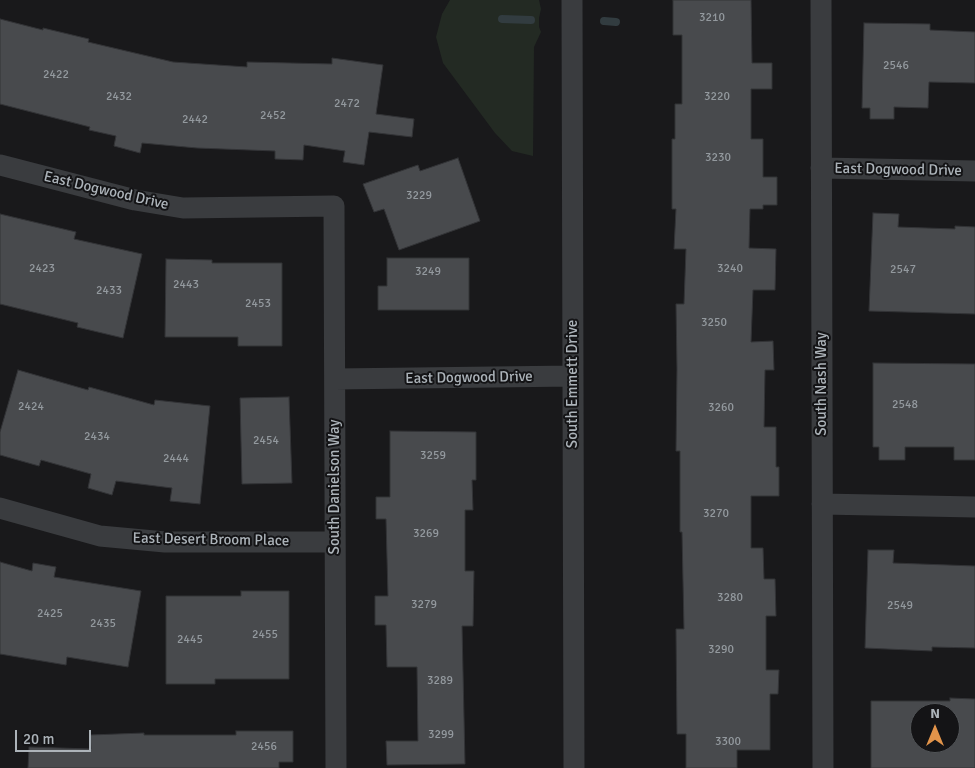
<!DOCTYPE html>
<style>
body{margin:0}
#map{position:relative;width:975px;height:768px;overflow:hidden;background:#19191b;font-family:Signika,sans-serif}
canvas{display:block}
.north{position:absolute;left:910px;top:703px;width:50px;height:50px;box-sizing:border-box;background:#141416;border:1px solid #515457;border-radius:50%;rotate:0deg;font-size:14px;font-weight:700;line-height:20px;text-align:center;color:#acb3b9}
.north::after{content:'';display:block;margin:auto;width:18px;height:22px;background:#e2944a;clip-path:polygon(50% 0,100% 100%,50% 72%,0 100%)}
.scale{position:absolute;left:15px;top:730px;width:76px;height:22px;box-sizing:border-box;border:2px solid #acb3b9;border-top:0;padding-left:6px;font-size:15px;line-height:18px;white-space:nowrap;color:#acb3b9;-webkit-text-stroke:4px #141416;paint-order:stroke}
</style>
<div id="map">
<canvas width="975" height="768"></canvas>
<div class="north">N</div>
<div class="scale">20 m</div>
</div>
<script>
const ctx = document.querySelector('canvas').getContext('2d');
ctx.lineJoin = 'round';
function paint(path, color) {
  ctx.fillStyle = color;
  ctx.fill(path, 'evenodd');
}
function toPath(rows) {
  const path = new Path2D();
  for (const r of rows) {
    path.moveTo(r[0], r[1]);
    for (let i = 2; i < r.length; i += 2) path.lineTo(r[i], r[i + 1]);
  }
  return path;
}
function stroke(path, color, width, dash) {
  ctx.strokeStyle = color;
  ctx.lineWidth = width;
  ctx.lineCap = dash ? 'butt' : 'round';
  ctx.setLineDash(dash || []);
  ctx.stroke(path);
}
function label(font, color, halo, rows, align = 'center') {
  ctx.font = font + ' Signika,sans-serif';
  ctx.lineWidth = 4;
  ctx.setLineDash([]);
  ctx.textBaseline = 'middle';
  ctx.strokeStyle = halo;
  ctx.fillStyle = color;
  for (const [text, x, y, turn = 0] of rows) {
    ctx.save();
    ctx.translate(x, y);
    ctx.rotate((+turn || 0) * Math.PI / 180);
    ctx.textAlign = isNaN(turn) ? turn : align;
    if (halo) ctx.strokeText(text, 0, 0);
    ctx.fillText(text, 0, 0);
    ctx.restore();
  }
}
paint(toPath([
 [450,0,539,0,541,9,539,18,539,27,541,32,534,47,533,156,512,151,495,133,443,63,436,37,442,14]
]), '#232a23');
stroke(toPath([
 [502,19,531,20],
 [604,21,616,22]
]), '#323c40', 8);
const building = toPath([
 [673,0,751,0,752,63,772,63,772,89,751,89,751,139,763,139,763,177,777,177,777,205,763,205,763,209,750,209,749,248,776,249,775,290,753,290,751,342,773,341,774,370,765,370,764,427,776,427,776,467,779,467,779,496,751,496,751,548,763,548,764,579,775,579,776,616,766,616,766,670,779,670,778,694,770,694,770,750,737,750,737,768,686,768,686,734,677,734,676,629,684,629,682,532,680,532,680,451,676,451,677,369,676,304,684,304,686,249,674,249,676,209,672,209,672,139,675,139,675,104,682,104,682,35,673,35,673,0],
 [0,19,43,30,43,28,89,39,88,42,173,62,247,67,247,62,332,64,332,58,383,65,376,114,414,119,412,137,369,132,364,165,343,162,345,151,304,145,303,160,275,159,275,151,197,148,142,143,140,153,114,146,116,136,89,130,90,127,0,104,0,19],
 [864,23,930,24,930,30,975,32,975,83,929,82,928,108,894,107,894,119,870,119,870,108,862,108,864,23],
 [458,158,480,221,399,250,384,209,374,212,363,184,418,165,420,171,458,158],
 [873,213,899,214,898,227,955,229,955,226,975,227,975,314,869,311,873,213],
 [0,214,76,232,74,239,142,254,123,338,77,327,78,323,0,304,0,214],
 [387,258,469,258,469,310,378,310,378,286,387,286,387,258],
 [166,259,212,260,212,263,282,263,282,346,238,346,238,337,165,337,166,259],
 [873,363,975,364,975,460,954,460,954,447,905,447,905,460,879,460,879,447,873,447,873,363],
 [18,370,88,390,89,387,154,405,155,400,210,406,200,504,170,501,172,488,116,481,112,495,88,488,91,474,41,460,39,466,0,455,0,432,18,370],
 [289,397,292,483,242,484,240,398,289,397],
 [390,431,476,432,476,480,472,480,473,510,465,510,465,571,474,571,473,626,462,626,465,764,387,765,386,741,418,741,417,667,387,667,386,625,375,625,375,596,388,596,386,519,376,519,376,497,390,497,390,431],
 [868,550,894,550,893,563,975,566,975,648,932,647,932,651,865,648,868,550],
 [0,562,32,571,33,563,56,567,54,577,141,591,128,667,67,657,66,665,0,654,0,562],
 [241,591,289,591,289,679,215,679,215,684,166,684,166,596,241,596,241,591],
 [950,698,975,699,975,768,871,768,871,701,950,701,950,698],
 [920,713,950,713,950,743,920,743,920,713],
 [236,731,293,731,293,762,279,762,279,768,28,768,29,747,91,749,90,735,144,733,144,735,236,735,236,731]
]);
paint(building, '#484a4d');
stroke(building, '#333437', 1);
stroke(toPath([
 [572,0,574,768],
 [821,0,823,768],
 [0,165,135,200,183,208,334,206,336,768],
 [821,168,975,171],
 [335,379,573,376],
 [822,504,975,507],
 [0,508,100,536,165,542,335,542]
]), '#3a3c3f', 21);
label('12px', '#93999e', null, [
 ["3210",712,18],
 ["2546",896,66],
 ["2422",56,75],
 ["2432",119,97],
 ["3220",717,97],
 ["2472",347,104],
 ["2452",273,116],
 ["2442",195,120],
 ["3230",718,158],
 ["3229",419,196],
 ["2423",42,269],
 ["3240",730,269],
 ["2547",903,270],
 ["3249",428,272],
 ["2443",186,285],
 ["2433",109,291],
 ["2453",258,304],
 ["3250",714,323],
 ["2548",905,405],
 ["2424",31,407],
 ["3260",721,408],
 ["2434",97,437],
 ["2454",266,441],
 ["3259",433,456],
 ["2444",176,459],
 ["3270",716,514],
 ["3269",426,534],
 ["3280",730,598],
 ["3279",424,605],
 ["2549",900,606],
 ["2425",50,614],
 ["2435",103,624],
 ["2455",265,635],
 ["2445",190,640],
 ["3290",721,650],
 ["3289",440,681],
 ["3299",441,735],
 ["3300",728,742],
 ["2456",264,747]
]);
label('15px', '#acb3b9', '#141416', [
 ["East Dogwood Drive",898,170,1],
 ["East Dogwood Drive",106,191,13],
 ["East Dogwood Drive",469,378,-1],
 ["South Emmett Drive",573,384,-90],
 ["South Nash Way",822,384,-90],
 ["South Danielson Way",335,487,-90],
 ["East Desert Broom Place",211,540,1]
]);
</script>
